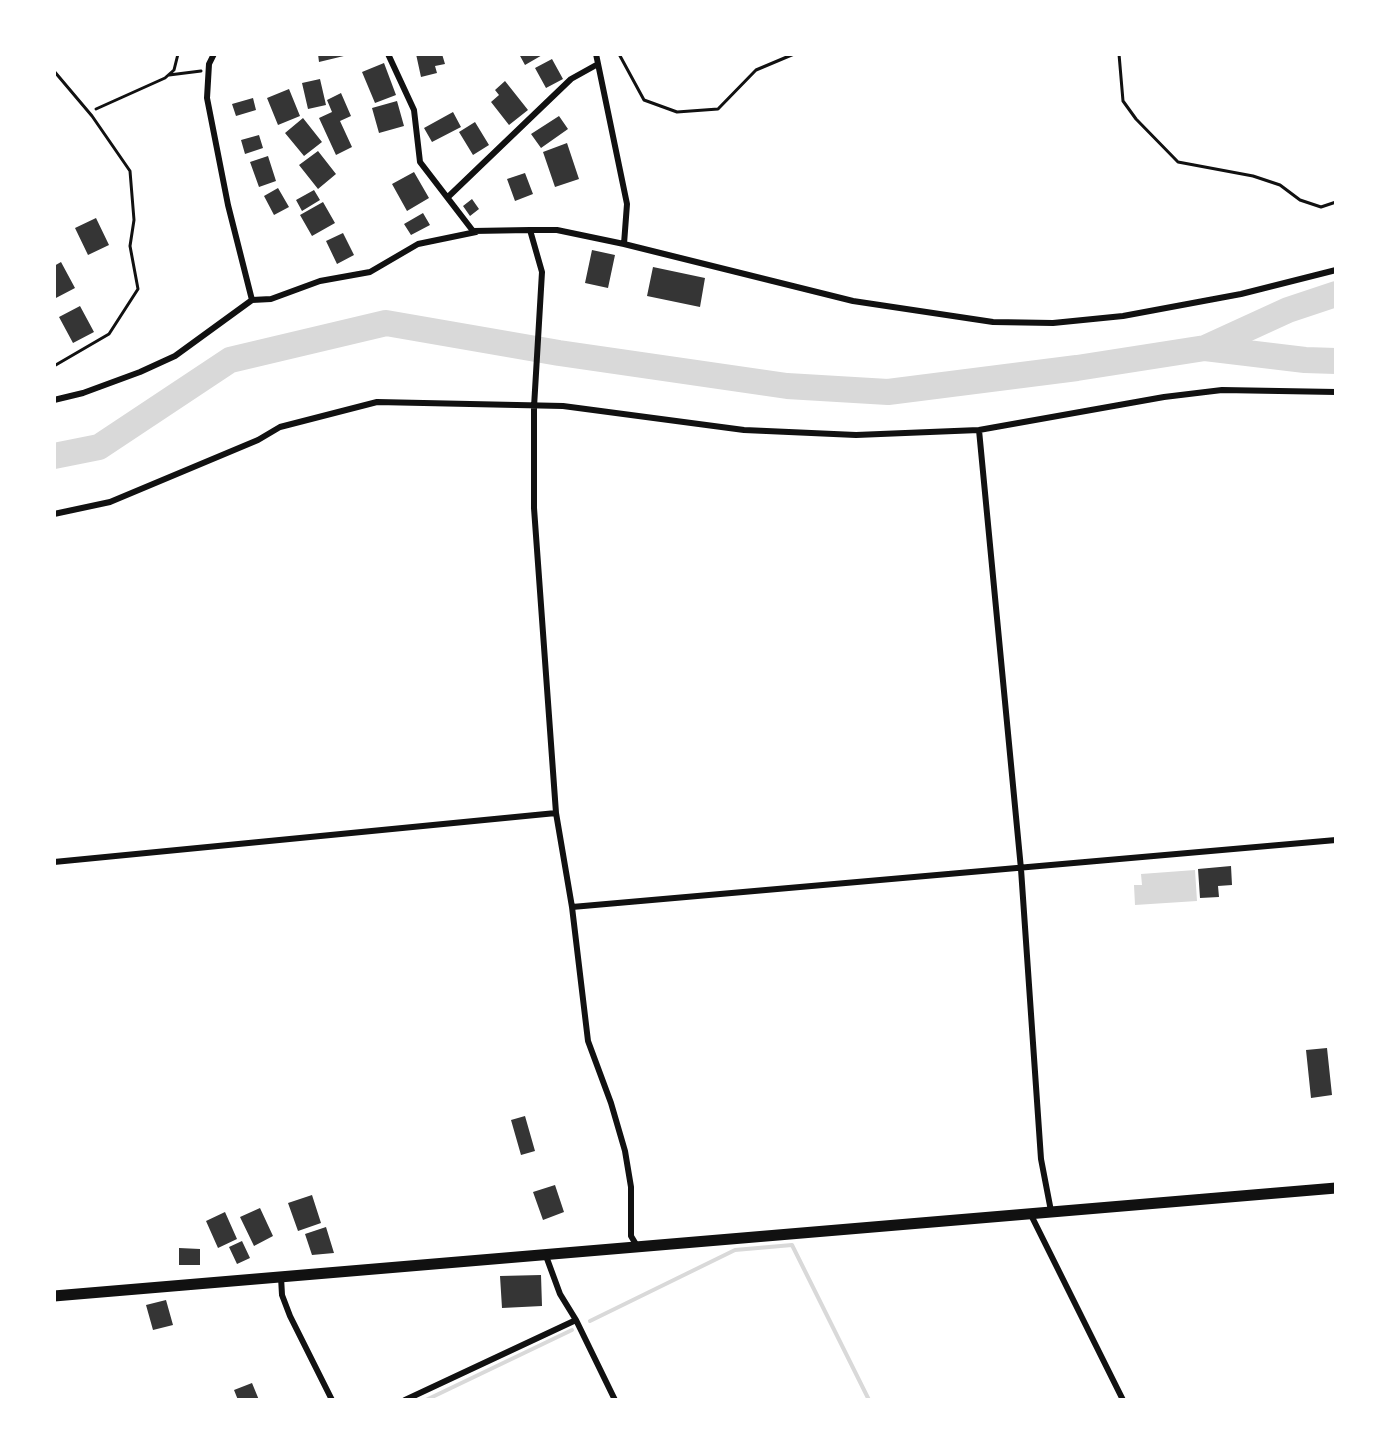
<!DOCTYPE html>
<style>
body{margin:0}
#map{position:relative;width:1390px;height:1454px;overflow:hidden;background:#fff;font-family:"Varela Round",sans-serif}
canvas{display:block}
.frame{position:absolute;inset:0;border:56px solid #fff;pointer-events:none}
</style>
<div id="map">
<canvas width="1390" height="1454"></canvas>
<div class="frame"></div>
</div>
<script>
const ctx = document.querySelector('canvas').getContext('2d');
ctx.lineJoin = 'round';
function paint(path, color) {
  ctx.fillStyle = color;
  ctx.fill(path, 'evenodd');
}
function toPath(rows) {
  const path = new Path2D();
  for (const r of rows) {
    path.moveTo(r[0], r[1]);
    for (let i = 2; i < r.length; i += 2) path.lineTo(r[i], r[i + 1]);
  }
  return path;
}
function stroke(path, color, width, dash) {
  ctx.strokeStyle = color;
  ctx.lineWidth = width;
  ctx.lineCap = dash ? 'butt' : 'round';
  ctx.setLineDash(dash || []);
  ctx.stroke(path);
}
paint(toPath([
 [1195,870,1197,901,1135,905,1134,885,1142,885,1141,874]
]), '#d9d9d9');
stroke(toPath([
 [590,1321,735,1250,792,1245,869,1400],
 [426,1400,572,1330]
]), '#d9d9d9', 4);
stroke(toPath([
 [1205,348,1288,310,1336,294],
 [54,456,99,447,230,360,386,323,559,353,787,386,888,392,1077,368,1205,348,1305,360,1336,361]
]), '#d9d9d9', 26);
paint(toPath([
 [318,54,348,54,348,55,319,62],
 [416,54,442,54,445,64,435,66,437,73,421,77],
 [519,54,544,54,525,65],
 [552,59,563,79,546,88,535,68],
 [384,63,396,95,375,103,362,72],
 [320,79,326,105,308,109,302,83],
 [505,81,528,110,509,125,491,102,499,95,495,90],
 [289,89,300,116,278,125,267,98],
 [341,93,351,116,340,121,352,147,336,155,319,118,332,112,327,100],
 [253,98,256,110,236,116,232,104],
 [397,101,404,126,379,133,372,108],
 [453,112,461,127,432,142,424,128],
 [559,116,568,129,541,148,531,134],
 [303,118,322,142,304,156,285,133],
 [475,122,489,145,473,155,459,132],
 [259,135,263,148,245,154,241,140],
 [567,143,579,179,555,187,543,152],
 [318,151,336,174,318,189,299,165],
 [268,156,276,181,259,187,250,162],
 [414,172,429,198,407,211,392,184],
 [525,173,533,194,515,201,507,179],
 [278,188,289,207,274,215,264,196],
 [314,190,320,200,302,211,296,200],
 [472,199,479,209,470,216,463,206],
 [323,202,335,223,312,236,300,215],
 [423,213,430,225,411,235,404,224],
 [96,218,109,245,88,255,75,228],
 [343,233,354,255,337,264,326,241],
 [592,250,615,255,608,288,585,283],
 [61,262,75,288,54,299,54,266],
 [653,267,705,278,700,307,647,296],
 [80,306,94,332,73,343,59,317],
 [1231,866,1232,885,1218,886,1219,897,1200,898,1198,869],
 [1327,1048,1332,1095,1311,1098,1306,1050],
 [525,1116,535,1151,521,1155,511,1120],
 [555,1185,564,1212,543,1220,533,1192],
 [312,1195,321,1223,298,1231,288,1203],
 [260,1208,273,1236,254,1246,240,1217],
 [225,1212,237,1239,218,1248,206,1221],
 [326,1227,334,1253,312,1255,305,1234],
 [242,1241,250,1258,237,1264,229,1247],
 [179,1248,200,1249,200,1265,179,1265],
 [541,1275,542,1306,502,1308,500,1276],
 [166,1300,173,1325,153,1330,146,1305],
 [252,1383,259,1400,238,1400,234,1390]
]), '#353535');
stroke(toPath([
 [619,54,644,100,677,112,718,109,756,70,794,54],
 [857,54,882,54],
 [1119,54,1123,101,1136,119,1178,162,1253,176,1280,185,1300,200,1321,207,1336,202],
 [169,75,201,71],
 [96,109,165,78,174,70,178,54]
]), '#111', 3);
stroke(toPath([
 [54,71,92,116,130,171,134,220,130,246,138,289,109,334,54,366]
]), '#111', 3);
stroke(toPath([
 [214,54,209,64,207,98,228,205,252,300],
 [388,54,414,110,420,162,473,231,530,230,542,272,534,407,534,508,556,813,572,907,588,1041,611,1103,625,1151,631,1187,631,1236,637,1246],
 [596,54,627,204,624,244],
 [448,197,571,79,598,64],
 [530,230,557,230,624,244,853,301,993,322,1053,323,1123,316,1241,294,1336,270],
 [54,400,83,393,140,372,175,356,252,300,271,299,320,281,370,272,418,244,476,232],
 [979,430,1021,869,1041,1159,1051,1211],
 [54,514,110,502,258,440,280,427,377,402,563,406,744,430,856,435,979,430,1164,397,1222,390,1336,392],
 [54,862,556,813],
 [572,907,1336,840],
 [1030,1213,1123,1400],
 [546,1256,560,1294,576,1320,615,1400],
 [281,1277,282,1295,290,1316,332,1400],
 [405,1400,576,1320]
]), '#111', 6);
stroke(toPath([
 [54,1296,1336,1188]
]), '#111', 11);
</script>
